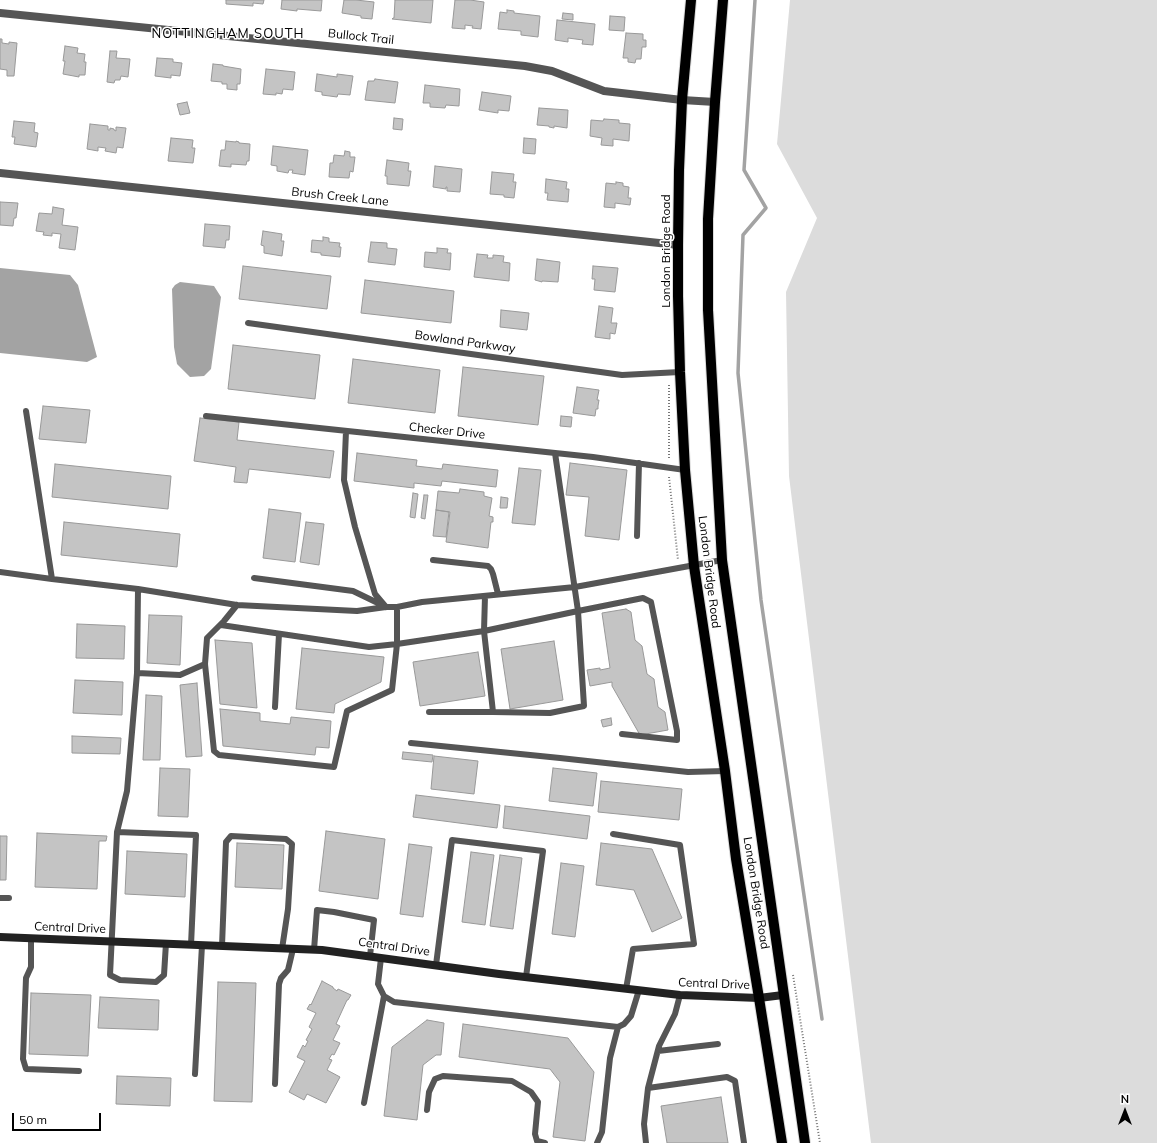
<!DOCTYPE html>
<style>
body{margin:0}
#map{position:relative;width:1157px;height:1143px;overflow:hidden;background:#fff;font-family:Mulish,sans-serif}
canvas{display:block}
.north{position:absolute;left:1105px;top:1091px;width:40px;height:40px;-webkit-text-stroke:3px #fff;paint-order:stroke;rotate:0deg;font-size:11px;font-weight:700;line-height:16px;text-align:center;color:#000}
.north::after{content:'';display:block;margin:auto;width:14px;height:18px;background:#000;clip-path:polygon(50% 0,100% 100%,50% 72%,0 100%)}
.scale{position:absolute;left:12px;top:1113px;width:89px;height:18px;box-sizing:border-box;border:2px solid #000;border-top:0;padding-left:5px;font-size:12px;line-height:14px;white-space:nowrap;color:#000;-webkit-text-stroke:3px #fff;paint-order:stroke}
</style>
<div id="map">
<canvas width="1157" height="1143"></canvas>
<div class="north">N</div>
<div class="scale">50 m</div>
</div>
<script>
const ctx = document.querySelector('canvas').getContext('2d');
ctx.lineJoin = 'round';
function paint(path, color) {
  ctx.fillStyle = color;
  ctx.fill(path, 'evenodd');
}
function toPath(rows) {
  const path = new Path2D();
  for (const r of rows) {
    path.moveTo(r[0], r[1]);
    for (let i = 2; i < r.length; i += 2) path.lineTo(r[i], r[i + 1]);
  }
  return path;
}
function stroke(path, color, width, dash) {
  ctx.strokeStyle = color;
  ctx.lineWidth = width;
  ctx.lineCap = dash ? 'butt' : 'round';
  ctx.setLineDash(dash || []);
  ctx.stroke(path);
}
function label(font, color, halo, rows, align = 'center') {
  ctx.font = font + ' Mulish,sans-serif';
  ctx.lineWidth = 3;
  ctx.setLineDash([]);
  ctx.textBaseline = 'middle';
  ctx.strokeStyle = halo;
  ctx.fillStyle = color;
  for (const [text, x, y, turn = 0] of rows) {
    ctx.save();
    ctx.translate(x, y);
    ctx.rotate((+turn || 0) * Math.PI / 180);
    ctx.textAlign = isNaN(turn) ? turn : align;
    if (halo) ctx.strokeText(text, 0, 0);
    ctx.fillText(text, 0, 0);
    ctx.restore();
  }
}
paint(toPath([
 [790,0,1157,0,1157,1143,871,1143,789,476,786,292,817,218,777,144]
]), '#dcdcdc');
paint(toPath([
 [0,268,70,275,78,285,97,357,87,362,0,353],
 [180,282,214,286,221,297,211,369,204,376,190,377,177,364,174,347,172,289,175,285]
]), '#a3a3a3');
stroke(toPath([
 [755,0,744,170,766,208,743,235,738,373,761,600,822,1019]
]), '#a3a3a3', 3.5);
const building = toPath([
 [226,0,264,0,263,4,253,3,253,6,226,4,226,0],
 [282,0,322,0,321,11,297,9,297,11,281,9,282,0],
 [344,0,356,0,374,2,372,19,361,18,361,16,342,13,344,0],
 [395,0,433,0,431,23,392,19,393,18,394,18,395,0],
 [455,0,470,0,484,2,481,29,472,28,473,26,465,25,465,29,452,28,455,0],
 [507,10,514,11,514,13,540,16,538,37,521,35,521,31,498,29,500,12,507,13,507,10],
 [563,13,573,14,573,20,562,19,563,13],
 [610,16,625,17,624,31,609,30,610,16],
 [557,20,595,24,593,45,582,44,583,40,568,38,568,42,555,40,557,20],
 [626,33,643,34,643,40,646,40,646,47,642,47,641,59,636,59,635,63,628,62,628,58,623,58,626,33],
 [0,39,2,39,2,43,9,44,9,42,17,43,14,76,7,76,7,70,0,69,0,39],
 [65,46,78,48,77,53,85,54,84,62,86,62,85,75,79,75,79,77,63,74,65,61,63,61,65,46],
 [110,51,117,51,116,58,130,59,128,77,121,76,120,80,115,80,114,83,107,82,110,51],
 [157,58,173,59,173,62,182,63,180,76,171,75,171,78,155,76,157,58],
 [213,64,223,65,223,66,241,69,240,84,237,84,237,90,227,89,227,84,222,84,222,82,211,81,213,64],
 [266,69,295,72,293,90,283,89,282,94,276,93,276,95,263,94,266,69],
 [317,74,337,77,337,74,353,76,350,95,338,94,337,97,322,95,322,92,315,91,317,74],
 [375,79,398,82,395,103,365,100,368,81,374,81,375,79],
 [425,85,460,89,459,106,446,105,445,108,430,107,430,103,423,103,425,85],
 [482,92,511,96,509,111,498,110,498,113,479,110,482,92],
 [187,102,190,113,180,115,177,104,187,102],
 [539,108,568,110,567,128,554,126,554,128,549,127,549,126,537,125,539,108],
 [394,118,403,119,402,130,393,129,394,118],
 [604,119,619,120,619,123,630,124,629,141,613,139,613,146,601,145,602,138,590,136,591,120,603,121,604,119],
 [14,121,35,123,34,132,38,133,36,147,14,144,15,137,12,137,14,121],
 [90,124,108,126,108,130,110,130,110,128,114,129,114,130,116,131,116,127,126,128,123,148,117,147,116,153,105,151,106,148,98,147,98,151,87,149,90,124],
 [171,138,193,140,192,148,195,148,193,163,168,161,171,138],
 [524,138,536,139,535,154,523,153,524,138],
 [226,141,236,142,236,141,239,142,239,143,250,144,249,161,247,161,246,165,231,164,231,167,219,166,221,150,225,150,226,141],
 [273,146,308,150,305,175,292,173,293,170,289,170,288,173,277,171,277,166,271,165,273,146],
 [345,151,350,152,350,157,355,157,353,172,350,171,349,178,329,177,330,163,333,163,334,155,344,156,345,151],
 [387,160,409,163,408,171,411,171,409,186,387,184,387,176,385,176,387,160],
 [435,166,462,169,460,192,447,191,447,187,446,187,446,189,433,187,435,166],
 [492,172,514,174,513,182,516,182,514,198,504,197,504,195,490,194,492,172],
 [546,179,567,182,566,189,569,189,568,202,547,200,548,193,545,193,546,179],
 [616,182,623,183,623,186,629,187,628,198,631,198,630,205,615,203,615,208,604,207,606,183,616,184,616,182],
 [0,202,18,203,16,218,14,218,13,226,0,225,0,202],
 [53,207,64,209,62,225,78,227,75,250,59,248,61,234,52,233,52,236,43,235,44,232,36,231,39,213,52,214,53,207],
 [205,224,230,226,229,240,226,240,225,248,203,246,205,224],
 [263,231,282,234,281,241,284,241,282,256,264,253,264,246,261,245,263,231],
 [323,237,329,238,329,242,340,243,339,247,341,247,340,257,321,255,321,253,311,252,312,240,323,241,323,237],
 [371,242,387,243,387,248,397,249,395,265,368,262,371,242],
 [437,248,448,249,447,253,451,253,450,270,424,267,425,252,437,253,437,248],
 [477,254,488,255,487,258,493,258,493,255,504,256,503,262,510,263,509,281,474,277,477,254],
 [537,259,560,262,558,282,542,281,542,282,535,280,537,259],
 [243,266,331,276,327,309,239,299,243,266],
 [593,266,618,268,615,292,594,290,595,279,592,279,593,266],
 [365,280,454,291,451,323,361,313,365,280],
 [599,306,613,308,611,323,617,323,615,334,610,333,610,339,595,337,599,306],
 [501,310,529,313,527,330,500,327,501,310],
 [233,345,320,355,315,399,228,389,233,345],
 [353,359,440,370,435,413,348,403,353,359],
 [463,367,544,376,538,425,458,416,463,367],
 [577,387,599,390,597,400,599,400,598,406,598,409,596,409,595,416,573,413,577,387],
 [43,406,90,410,86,443,39,439,43,406],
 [561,416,572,417,571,427,560,426,561,416],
 [200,418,239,422,237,440,334,451,330,478,249,469,247,483,234,482,236,467,194,461,200,418],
 [357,453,417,460,416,466,442,469,443,464,498,470,496,487,442,481,441,486,414,483,414,488,354,481,357,453],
 [570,463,627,470,619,540,585,536,589,497,566,495,570,463],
 [55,464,171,476,168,509,52,497,55,464],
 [519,468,541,470,535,525,512,523,519,468],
 [460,489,484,492,484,496,492,498,489,516,493,517,493,522,491,522,488,548,446,542,450,512,436,510,438,491,459,493,460,489],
 [413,493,418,494,415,518,410,517,413,493],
 [424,495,428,495,425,519,421,518,424,495],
 [501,497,508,498,507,508,500,508,501,497],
 [269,509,301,513,295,562,263,558,269,509],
 [436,510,449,512,446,537,433,536,436,510],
 [64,522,180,534,177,567,61,555,64,522],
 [306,522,324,524,319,565,300,562,306,522],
 [626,609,631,612,635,640,642,646,647,674,654,679,658,707,665,712,668,730,640,735,612,686,612,682,590,686,587,670,600,668,600,670,610,668,602,613,626,609],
 [149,615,182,616,180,665,147,663,149,615],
 [77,624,125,626,124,659,76,658,77,624],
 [215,640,252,643,257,708,220,704,215,640],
 [554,641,563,700,510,709,501,649,554,641],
 [302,648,384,657,381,682,335,704,334,713,296,709,302,648],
 [478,652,485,696,420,706,413,662,478,652],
 [75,680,123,682,122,715,73,713,75,680],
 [197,683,202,756,186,757,180,685,197,683],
 [146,695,162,696,160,760,143,760,146,695],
 [220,709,260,713,260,721,290,724,291,717,331,721,329,748,316,747,315,755,223,746,220,709],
 [611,718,612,725,603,727,601,720,611,718],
 [72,736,121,738,120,754,72,753,72,736],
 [403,752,433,755,432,762,402,759,403,752],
 [434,756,478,761,474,794,431,789,434,756],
 [160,768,190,769,188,817,158,816,160,768],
 [553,768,597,773,593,806,549,801,553,768],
 [601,781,682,789,679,820,598,812,601,781],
 [416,795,500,805,497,828,413,817,416,795],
 [505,806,590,816,587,839,503,828,505,806],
 [326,831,385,839,378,899,319,891,326,831],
 [37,833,107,836,106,841,99,841,97,889,35,887,37,833],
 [0,836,7,836,6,880,0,880,0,836],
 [237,843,284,845,282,889,235,887,237,843],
 [601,843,652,849,682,918,652,932,634,890,596,885,601,843],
 [409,844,432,847,423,917,400,914,409,844],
 [127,851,187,854,185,897,125,894,127,851],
 [471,852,494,855,485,925,462,922,471,852],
 [500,855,522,858,513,929,490,926,500,855],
 [561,863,584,866,575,937,552,934,561,863],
 [322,981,333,987,333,988,337,991,338,989,351,995,348,1000,347,1000,336,1024,340,1026,333,1040,340,1043,334,1055,332,1054,329,1059,332,1060,327,1070,340,1077,326,1103,307,1094,304,1100,289,1092,305,1061,297,1057,303,1045,305,1047,308,1041,306,1040,312,1029,309,1027,316,1013,307,1009,310,1004,311,1005,322,981],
 [218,982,256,983,252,1102,214,1101,218,982],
 [31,993,91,995,88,1056,29,1054,31,993],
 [100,997,159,1000,158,1030,98,1028,100,997],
 [427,1020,444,1023,441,1055,436,1055,423,1065,417,1120,384,1116,392,1047,427,1020],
 [463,1024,568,1038,594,1072,585,1141,553,1137,560,1082,550,1069,459,1057,463,1024],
 [117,1076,171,1078,170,1106,116,1104,117,1076],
 [721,1097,728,1143,667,1143,661,1106,721,1097]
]);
paint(building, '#c4c4c4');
stroke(building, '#999', 1);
const primary = toPath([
 [691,0,682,100,679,170,678,245,678,296,680,372,685,470,694,566,725,771,736,859,759,998,782,1143],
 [723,0,715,102,708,219,708,310,722,560,805,1143]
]);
stroke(primary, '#dbdbdb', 12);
stroke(toPath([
 [669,458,669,383],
 [669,477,678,560],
 [793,975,820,1143]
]), '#777', 2, [1, 2]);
stroke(toPath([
 [248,323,622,375,680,372],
 [26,411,52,579],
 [206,416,593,457,685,470],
 [346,431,344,480,355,527,375,594,386,607],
 [637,536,639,463],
 [433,560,488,566,491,569,493,574,498,594],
 [0,572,52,579,138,589,237,605,357,611,386,607,397,607,422,602,575,587,722,560],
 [254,578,353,591,382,605],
 [485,596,484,631,578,611,555,453],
 [237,605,224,621,207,638,205,664,214,751,219,755,334,767,347,711,392,690,397,644,484,631,493,712,429,712],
 [221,625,369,647,397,644,397,607],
 [137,673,138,589],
 [275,707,279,634],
 [493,712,550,713,584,706,578,611,643,598,651,602,677,731,677,740,622,734],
 [411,743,560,758,688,772,725,771],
 [117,832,127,791,137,673,180,675,205,664],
 [613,834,680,845,694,944,633,949,626,989],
 [0,898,9,898],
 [31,938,31,967,26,978,23,1059,26,1069,79,1071],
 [166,943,164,975,156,982,120,980,110,975,117,832,196,835,191,945],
 [222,946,226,842,231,836,286,839,292,844,288,909,282,949],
 [314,950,317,910,334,912,374,920,370,956],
 [381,958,378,984,384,996,394,1002,618,1027,624,1024,631,1016,639,990],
 [436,965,452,840,543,851,526,977],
 [658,1051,718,1044],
 [195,1074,202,945],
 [275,1084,279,984,281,978,288,970,293,949],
 [648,1088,727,1077,735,1081,744,1143],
 [364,1103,384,996],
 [427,1110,429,1092,435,1079,443,1076,512,1081,531,1092,538,1102,535,1134,537,1141,545,1143],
 [597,1143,602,1132,610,1058,618,1027],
 [646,1143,644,1124,648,1088,659,1046,675,1014,680,995]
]), '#555', 6);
stroke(toPath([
 [0,13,525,66,552,71,604,91,682,100,715,102],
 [0,173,678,245]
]), '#555', 8);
stroke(toPath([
 [0,937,322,950,499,974,680,995,759,998,783,995]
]), '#222', 8);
stroke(primary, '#000', 10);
label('12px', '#000', '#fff', [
 ["Bullock Trail",361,37,6],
 ["Brush Creek Lane",340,197,6],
 ["London Bridge Road",666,251,-90],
 ["Bowland Parkway",465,342,8],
 ["Checker Drive",447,431,6],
 ["London Bridge Road",709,572,83],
 ["London Bridge Road",756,893,81],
 ["Central Drive",70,928,2],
 ["Central Drive",394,947,8],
 ["Central Drive",714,984,2]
]);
ctx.letterSpacing = '1px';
label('13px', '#000', '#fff', [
 ["NOTTINGHAM SOUTH",228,34]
]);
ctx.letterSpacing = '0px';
</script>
